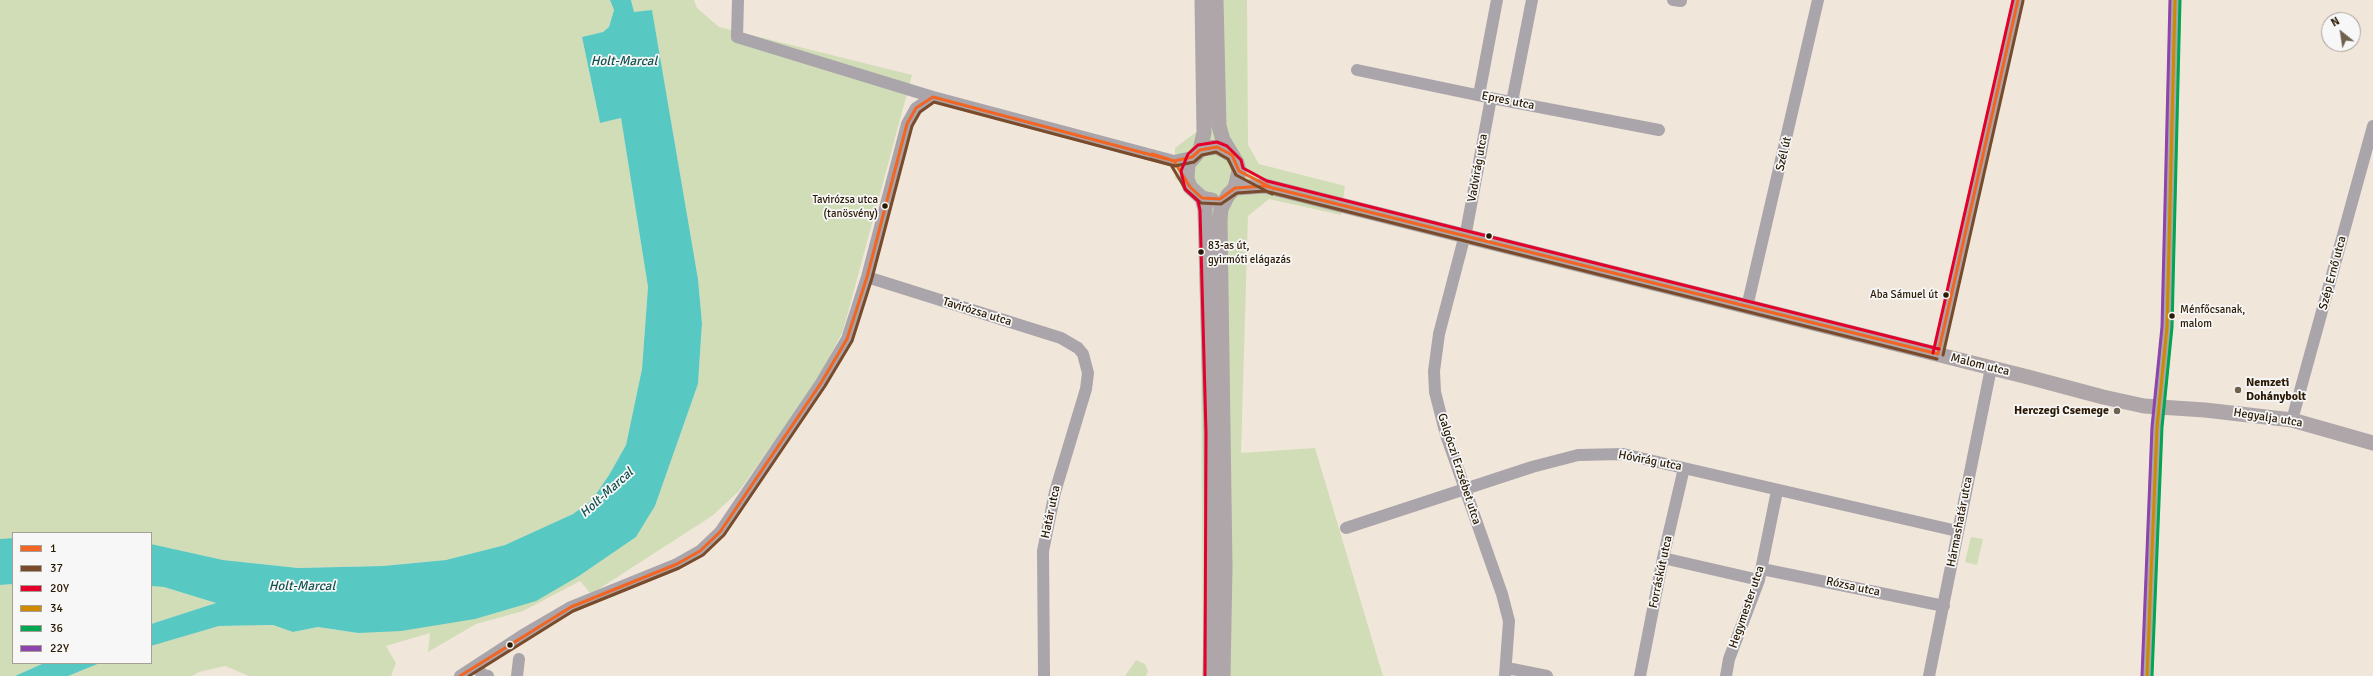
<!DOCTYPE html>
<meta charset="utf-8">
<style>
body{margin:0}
#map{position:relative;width:2373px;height:676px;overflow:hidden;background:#f1e6da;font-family:Signika,sans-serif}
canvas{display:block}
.legend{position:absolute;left:12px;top:532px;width:140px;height:132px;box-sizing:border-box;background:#f7f7f7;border:1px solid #a59f96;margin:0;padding:5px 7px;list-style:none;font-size:12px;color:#2b1a04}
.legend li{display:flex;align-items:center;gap:8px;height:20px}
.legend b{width:20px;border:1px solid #a59f96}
.north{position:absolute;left:2321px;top:12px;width:40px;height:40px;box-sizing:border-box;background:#f7f7f7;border:1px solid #a59f96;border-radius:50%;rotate:330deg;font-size:11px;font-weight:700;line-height:16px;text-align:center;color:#2b1a04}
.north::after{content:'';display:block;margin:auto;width:14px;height:18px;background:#70614f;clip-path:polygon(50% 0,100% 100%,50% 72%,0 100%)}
</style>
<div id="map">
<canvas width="2373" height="676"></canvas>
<ul class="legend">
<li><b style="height:5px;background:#f26522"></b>1</li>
<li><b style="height:5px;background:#7a4b2a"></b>37</li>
<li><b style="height:5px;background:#e4002b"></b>20Y</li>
<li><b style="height:5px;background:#ce8a01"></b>34</li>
<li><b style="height:5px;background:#00a651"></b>36</li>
<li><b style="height:5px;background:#8e44ad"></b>22Y</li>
</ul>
<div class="north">N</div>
</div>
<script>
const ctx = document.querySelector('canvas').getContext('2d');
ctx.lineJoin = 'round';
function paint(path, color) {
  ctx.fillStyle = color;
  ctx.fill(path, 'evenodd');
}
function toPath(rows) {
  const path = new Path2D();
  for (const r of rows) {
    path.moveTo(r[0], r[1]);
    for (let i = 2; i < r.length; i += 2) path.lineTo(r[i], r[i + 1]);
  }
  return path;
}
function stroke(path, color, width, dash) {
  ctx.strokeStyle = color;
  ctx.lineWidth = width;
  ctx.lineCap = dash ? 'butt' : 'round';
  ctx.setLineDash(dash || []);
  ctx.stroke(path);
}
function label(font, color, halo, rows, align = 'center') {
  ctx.font = font + ' Signika,sans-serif';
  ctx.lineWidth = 3.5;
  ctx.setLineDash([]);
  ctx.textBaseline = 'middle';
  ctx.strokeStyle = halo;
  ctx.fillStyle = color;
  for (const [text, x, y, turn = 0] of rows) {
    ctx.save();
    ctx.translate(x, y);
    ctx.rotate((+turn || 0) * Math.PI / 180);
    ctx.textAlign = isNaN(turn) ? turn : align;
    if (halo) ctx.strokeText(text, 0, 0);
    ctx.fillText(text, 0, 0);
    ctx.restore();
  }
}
paint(toPath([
 [0,0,610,0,614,10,609,27,603,32,582,37,600,123,621,118,648,287,642,369,626,445,609,475,592,500,573,514,505,545,446,560,383,566,298,568,223,560,151,544,151,533,13,533,13,538,0,539],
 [631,0,694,0,697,8,719,27,912,75,843,331,816,383,739,491,712,516,591,594,580,581,523,611,476,624,428,652,430,633,386,646,396,663,391,676,249,676,225,666,199,672,192,676,68,676,100,663,151,663,151,646,219,626,273,625,293,632,318,627,358,633,579,576,636,537,655,506,698,384,702,323,698,279,652,11,634,12],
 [1198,0,1247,0,1248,145,1259,164,1345,186,1341,215,1269,199,1248,216,1241,453,1315,448,1383,676,1203,676,1200,199,1175,178,1175,148,1203,127],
 [1971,537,1983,539,1977,565,1965,562],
 [13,584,13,663,44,663,15,676,0,676,0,585],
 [151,586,164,587,216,603,151,624],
 [1136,660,1145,664,1148,671,1146,676,1125,676]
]), '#d1ddb7');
paint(toPath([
 [610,0,631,0,634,12,652,10,698,279,702,323,698,384,655,506,636,537,579,576,536,601,475,619,401,631,358,633,318,627,293,632,273,625,219,626,151,646,151,624,216,603,164,587,151,586,151,544,223,560,298,568,383,566,446,560,505,545,573,514,592,500,609,475,626,445,642,369,648,287,621,118,600,123,582,37,603,32,609,27,614,10],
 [13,538,13,584,0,585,0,539],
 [44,663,100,663,68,676,15,676]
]), '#57c9c2');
stroke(toPath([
 [738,0,737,37,933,97,1174,161,1192,157],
 [1673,0,1681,1],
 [1357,70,1491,98,1659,130],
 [1479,95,1497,0],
 [1491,98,1467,227,1439,334,1434,371,1435,392,1446,435,1502,594,1509,621,1505,676],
 [1512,102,1532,0],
 [867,277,1061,338,1078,348,1083,354,1088,373,1086,389,1055,492,1043,551,1044,676],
 [1747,307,1818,0],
 [1938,354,2018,0],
 [2292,420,2373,126],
 [1346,528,1532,467,1578,455,1623,454,1957,531],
 [1663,558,1759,580],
 [1762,569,1944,606],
 [475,666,483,675,488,676],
 [1507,668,1547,676],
 [460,676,523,635,571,607,677,564,700,551,720,532,821,383,847,339,867,277,907,124,916,108,933,97],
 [517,676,519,659],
 [1640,676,1663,558,1684,468],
 [1726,676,1729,659,1759,580,1777,491],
 [1929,676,1991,368],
 [2147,676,2157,427,2167,327,2175,0]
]), '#aaa5aa', 12);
stroke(toPath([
 [1216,0,1219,126,1223,140,1237,163,1239,171,1235,188,1228,195,1221,209,1220,220,1225,567,1223,676],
 [1200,150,1204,133,1202,0],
 [1235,188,1265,186,2028,377,2103,397,2144,406,2205,410,2292,420,2373,443],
 [1202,198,1205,209,1211,433,1212,575,1210,676],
 [1212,200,1202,198,1190,187,1187,179,1188,164,1200,150,1208,148,1217,147,1232,155]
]), '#aea6a8', 15);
stroke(toPath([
 [1152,154,1174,161,1192,157,1200,150,1217,147,1232,155,1239,171,1274,189],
 [1938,354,2018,0],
 [460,676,571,607,677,564,700,551,720,532,821,383,847,339,867,277,907,124,916,108,933,97,1174,161,1190,187,1202,198,1220,199,1235,188,1265,186,1938,354]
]), '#f26522', 3);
stroke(toPath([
 [1150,159,1175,166,1194,162,1202,155,1216,152,1228,159,1236,175,1272,194],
 [1943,355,2023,1],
 [469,676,573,611,679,568,703,555,724,535,825,386,852,341,872,278,912,126,920,112,934,102,1171,165,1186,190,1201,203,1221,204,1237,193,1265,191,1937,359]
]), '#7a4b2a', 3);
stroke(toPath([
 [1933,353,2013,0],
 [1205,676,1206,433,1200,210,1198,201,1185,189,1181,171,1188,154,1198,145,1217,142,1227,146,1241,160,1243,168,1267,181,1939,349]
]), '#e4002b', 3);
stroke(toPath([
 [2147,676,2157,427,2167,327,2175,0]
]), '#ce8a01', 3);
stroke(toPath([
 [2152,676,2162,427,2172,327,2180,0]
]), '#00a651', 3);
stroke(toPath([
 [2142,676,2152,427,2162,327,2170,0]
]), '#8e44ad', 3);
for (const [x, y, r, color] of [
 [885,206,3.5,"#2b1a04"],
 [1489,236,3.5,"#2b1a04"],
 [1201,252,3.5,"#2b1a04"],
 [1946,295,3.5,"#2b1a04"],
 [2172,316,3.5,"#2b1a04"],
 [2238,390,4,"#70614f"],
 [2117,411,4,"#70614f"],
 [510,645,3.5,"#2b1a04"]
]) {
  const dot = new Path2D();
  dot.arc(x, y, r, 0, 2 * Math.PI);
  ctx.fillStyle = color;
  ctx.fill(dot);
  stroke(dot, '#f7f7f7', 1.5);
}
label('11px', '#2b1a04', '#f7f7f7', [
 ["Tavirózsa utca",878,200],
 ["(tanösvény)",878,214],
 ["83-as út,",1208,246,"left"],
 ["gyirmóti elágazás",1208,260,"left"],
 ["Aba Sámuel út",1938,295],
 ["Ménfőcsanak,",2180,310,"left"],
 ["malom",2180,324,"left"]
], 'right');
label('12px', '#2b1a04', '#f7f7f7', [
 ["Epres utca",1508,101,11],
 ["Szél út",1784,154,-77],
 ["Vadvirág utca",1478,168,-80],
 ["Szép Ernő utca",2333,273,-75],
 ["Tavirózsa utca",977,312,17],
 ["Malom utca",1980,365,14],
 ["Hegyalja utca",2268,418,9],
 ["Hóvirág utca",1650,461,11],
 ["Galgóczi Erzsébet utca",1459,469,72],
 ["Határ utca",1051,512,-78],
 ["Hármashatár utca",1960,522,-79],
 ["Forráskút utca",1661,572,-78],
 ["Rózsa utca",1853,587,12],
 ["Hegymester utca",1747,607,-71]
]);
label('bold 12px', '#2b1a04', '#f7f7f7', [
 ["Nemzeti",2246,383],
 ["Dohánybolt",2246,397],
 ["Herczegi Csemege",2109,411,"right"]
], 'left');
label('italic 13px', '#145250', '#f7f7f7', [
 ["Holt-Marcal",624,62],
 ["Holt-Marcal",607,493,-42],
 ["Holt-Marcal",302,587]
]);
</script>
